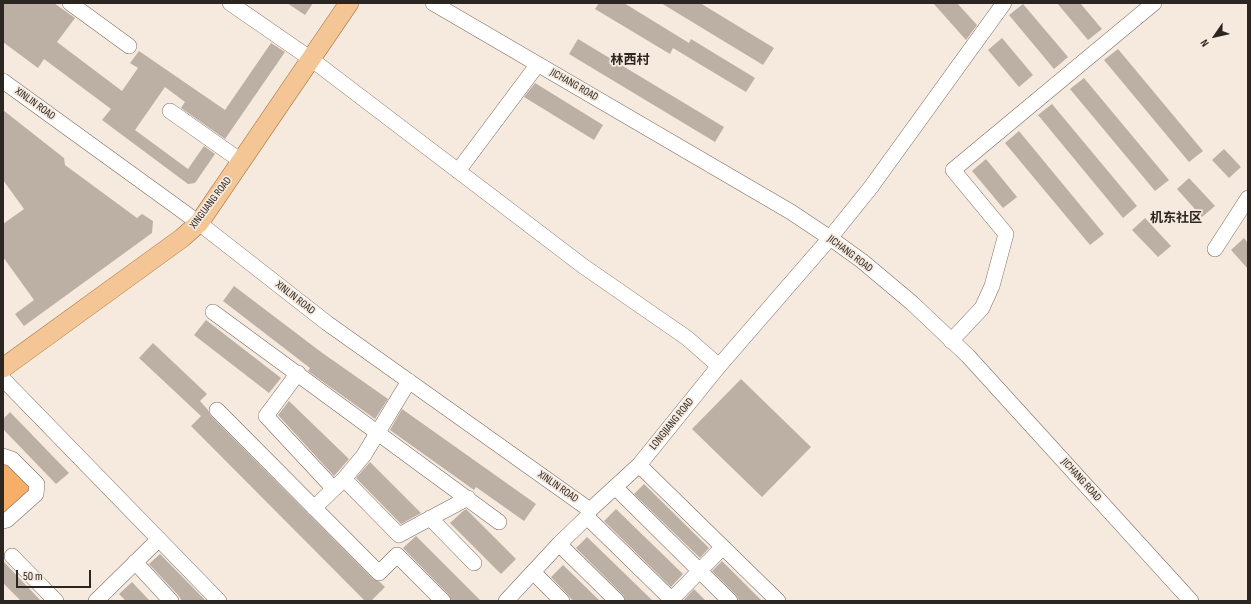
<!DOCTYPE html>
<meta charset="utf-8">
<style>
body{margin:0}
#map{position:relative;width:1251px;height:604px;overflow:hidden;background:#f6e9dd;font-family:"Sofia Sans Condensed",sans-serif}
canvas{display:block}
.frame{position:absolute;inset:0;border:4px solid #2b2622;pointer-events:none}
.north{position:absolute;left:1195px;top:16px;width:40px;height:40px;-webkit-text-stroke:3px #f6e9dd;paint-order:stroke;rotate:236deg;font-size:11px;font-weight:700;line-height:16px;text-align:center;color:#2b2622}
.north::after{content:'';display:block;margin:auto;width:14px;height:18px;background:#2b2622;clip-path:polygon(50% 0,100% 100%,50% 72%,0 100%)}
.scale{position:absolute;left:16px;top:570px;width:75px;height:18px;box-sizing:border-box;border:2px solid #2b2622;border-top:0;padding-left:5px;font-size:12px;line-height:14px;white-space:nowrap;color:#2b2622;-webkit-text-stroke:3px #f6e9dd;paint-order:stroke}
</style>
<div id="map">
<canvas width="1251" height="604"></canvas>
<div class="frame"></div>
<div class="north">N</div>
<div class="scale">50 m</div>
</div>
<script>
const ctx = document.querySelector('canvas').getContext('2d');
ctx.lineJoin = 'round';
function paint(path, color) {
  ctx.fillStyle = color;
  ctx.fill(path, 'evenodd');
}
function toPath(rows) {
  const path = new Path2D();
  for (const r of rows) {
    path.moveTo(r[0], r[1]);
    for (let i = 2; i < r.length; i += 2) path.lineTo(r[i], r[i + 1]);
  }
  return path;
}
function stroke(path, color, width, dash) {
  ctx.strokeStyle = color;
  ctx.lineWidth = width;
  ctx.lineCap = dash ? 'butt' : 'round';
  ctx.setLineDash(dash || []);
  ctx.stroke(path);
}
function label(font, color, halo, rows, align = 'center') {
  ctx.font = font + ' "Sofia Sans Condensed","Noto Sans SC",sans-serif';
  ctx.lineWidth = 3.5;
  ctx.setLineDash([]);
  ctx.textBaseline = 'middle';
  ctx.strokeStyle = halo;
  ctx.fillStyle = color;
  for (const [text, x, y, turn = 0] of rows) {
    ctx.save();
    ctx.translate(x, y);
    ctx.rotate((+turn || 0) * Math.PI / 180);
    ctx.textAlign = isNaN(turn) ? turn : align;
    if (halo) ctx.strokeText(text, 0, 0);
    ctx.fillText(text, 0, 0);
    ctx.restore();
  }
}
paint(toPath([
 [3,464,13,468,29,484,29,490,4,513]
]), '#f7af67');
paint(toPath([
 [3,3,54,3,75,18,57,42,122,91,138,68,130,63,139,51,225,110,271,43,285,52,225,139,181,108,185,102,165,87,135,130,188,169,204,146,215,154,195,183,188,184,102,120,111,109,44,59,38,68,3,42],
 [287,3,313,3,305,15],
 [599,3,624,3,689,43,691,39,755,78,746,92,673,48,670,54,595,9],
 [661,3,700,3,774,48,763,65],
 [933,3,957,3,977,25,966,40],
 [1057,3,1080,3,1102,29,1088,40],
 [1023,4,1068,57,1054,69,1009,15],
 [1002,38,1033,75,1019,87,988,50],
 [578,39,724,127,715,142,569,54],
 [1118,49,1203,151,1189,162,1104,60],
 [1084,78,1169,180,1155,191,1070,89],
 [535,83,603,125,594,140,524,97],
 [1052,104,1137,206,1123,218,1038,115],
 [3,110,64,158,65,165,137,218,142,214,153,221,152,233,24,326,15,314,34,300,3,257,3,224,24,209,3,180],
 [1019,131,1104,234,1090,245,1005,143],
 [1224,149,1241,167,1229,178,1212,160],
 [986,159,1017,197,1003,208,972,171],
 [1189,178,1215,206,1202,217,1177,189],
 [1145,218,1171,246,1158,257,1132,230],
 [1244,238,1248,243,1248,269,1231,250],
 [234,286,321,352,388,399,375,419,308,371,310,368,223,301],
 [206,320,281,378,269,393,194,335],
 [153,343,207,394,200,401,208,410,211,416,373,579,380,582,385,587,371,601,365,601,191,426,201,416,139,358],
 [741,379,811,447,762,497,692,429],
 [289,401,349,459,334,476,278,415],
 [402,409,536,504,524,521,476,487,474,490,390,430],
 [10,412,69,473,56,484,3,429,3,419],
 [370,462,421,513,401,524,356,478],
 [644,484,709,548,700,558,634,494],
 [466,509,516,559,501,574,450,523,462,512],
 [616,509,683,574,671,587,604,521],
 [416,536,481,601,452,601,449,595,403,548],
 [587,537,653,601,626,601,623,595,576,548],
 [160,554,206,601,182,601,178,595,149,564],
 [3,561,41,601,21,601,3,583],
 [722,561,762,601,739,600,736,595,712,571],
 [563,565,600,601,573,601,568,595,551,577],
 [132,582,150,601,126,601,119,594],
 [694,589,706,601,683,601]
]), '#bcb0a5');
const minor = toPath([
 [70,3,129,46],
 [230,3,311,59,583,266,687,338,719,366],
 [433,3,791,212,830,238,862,261,912,303,968,356,1191,601],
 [3,81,199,223,327,323,590,510],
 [170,111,241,161],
 [458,171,538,64],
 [1215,249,1248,198],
 [213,312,499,522],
 [951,341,982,308,992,286,1006,234,953,170,1154,3],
 [298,373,266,416,334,489],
 [3,379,219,601],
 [217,410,379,573,397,555,443,601],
 [3,456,12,459,37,484,36,494,7,520,3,521],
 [639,465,778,601],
 [344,479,399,535,468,498],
 [615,487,730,601],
 [314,508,344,479,364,455,409,381],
 [587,517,673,601],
 [430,518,474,563],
 [559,544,617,601],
 [12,556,56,601],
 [135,562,171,601],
 [533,572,562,601],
 [96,601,159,539],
 [506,601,559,544,587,517,590,510,639,465,719,366,830,238,871,187,1004,3],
 [670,601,723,547]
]);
const major = toPath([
 [3,368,182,238,199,223,349,3]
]);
stroke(minor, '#786d62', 16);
stroke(major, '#a8753f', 20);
stroke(minor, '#fff', 15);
stroke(major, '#f4c595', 19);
label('11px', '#2b2622', '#f6e9dd', [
 ["JICHANG ROAD",574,85,30],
 ["XINLIN ROAD",35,104,36],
 ["XINGUANG ROAD",211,203,-53],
 ["JICHANG ROAD",850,254,37],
 ["XINLIN ROAD",295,298,38],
 ["LONGJIANG ROAD",672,424,-51],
 ["JICHANG ROAD",1081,480,48],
 ["XINLIN ROAD",558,487,35]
]);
label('bold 13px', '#2b2622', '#f6e9dd', [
 ["林西村",630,61],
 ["机东社区",1176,219]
]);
</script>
